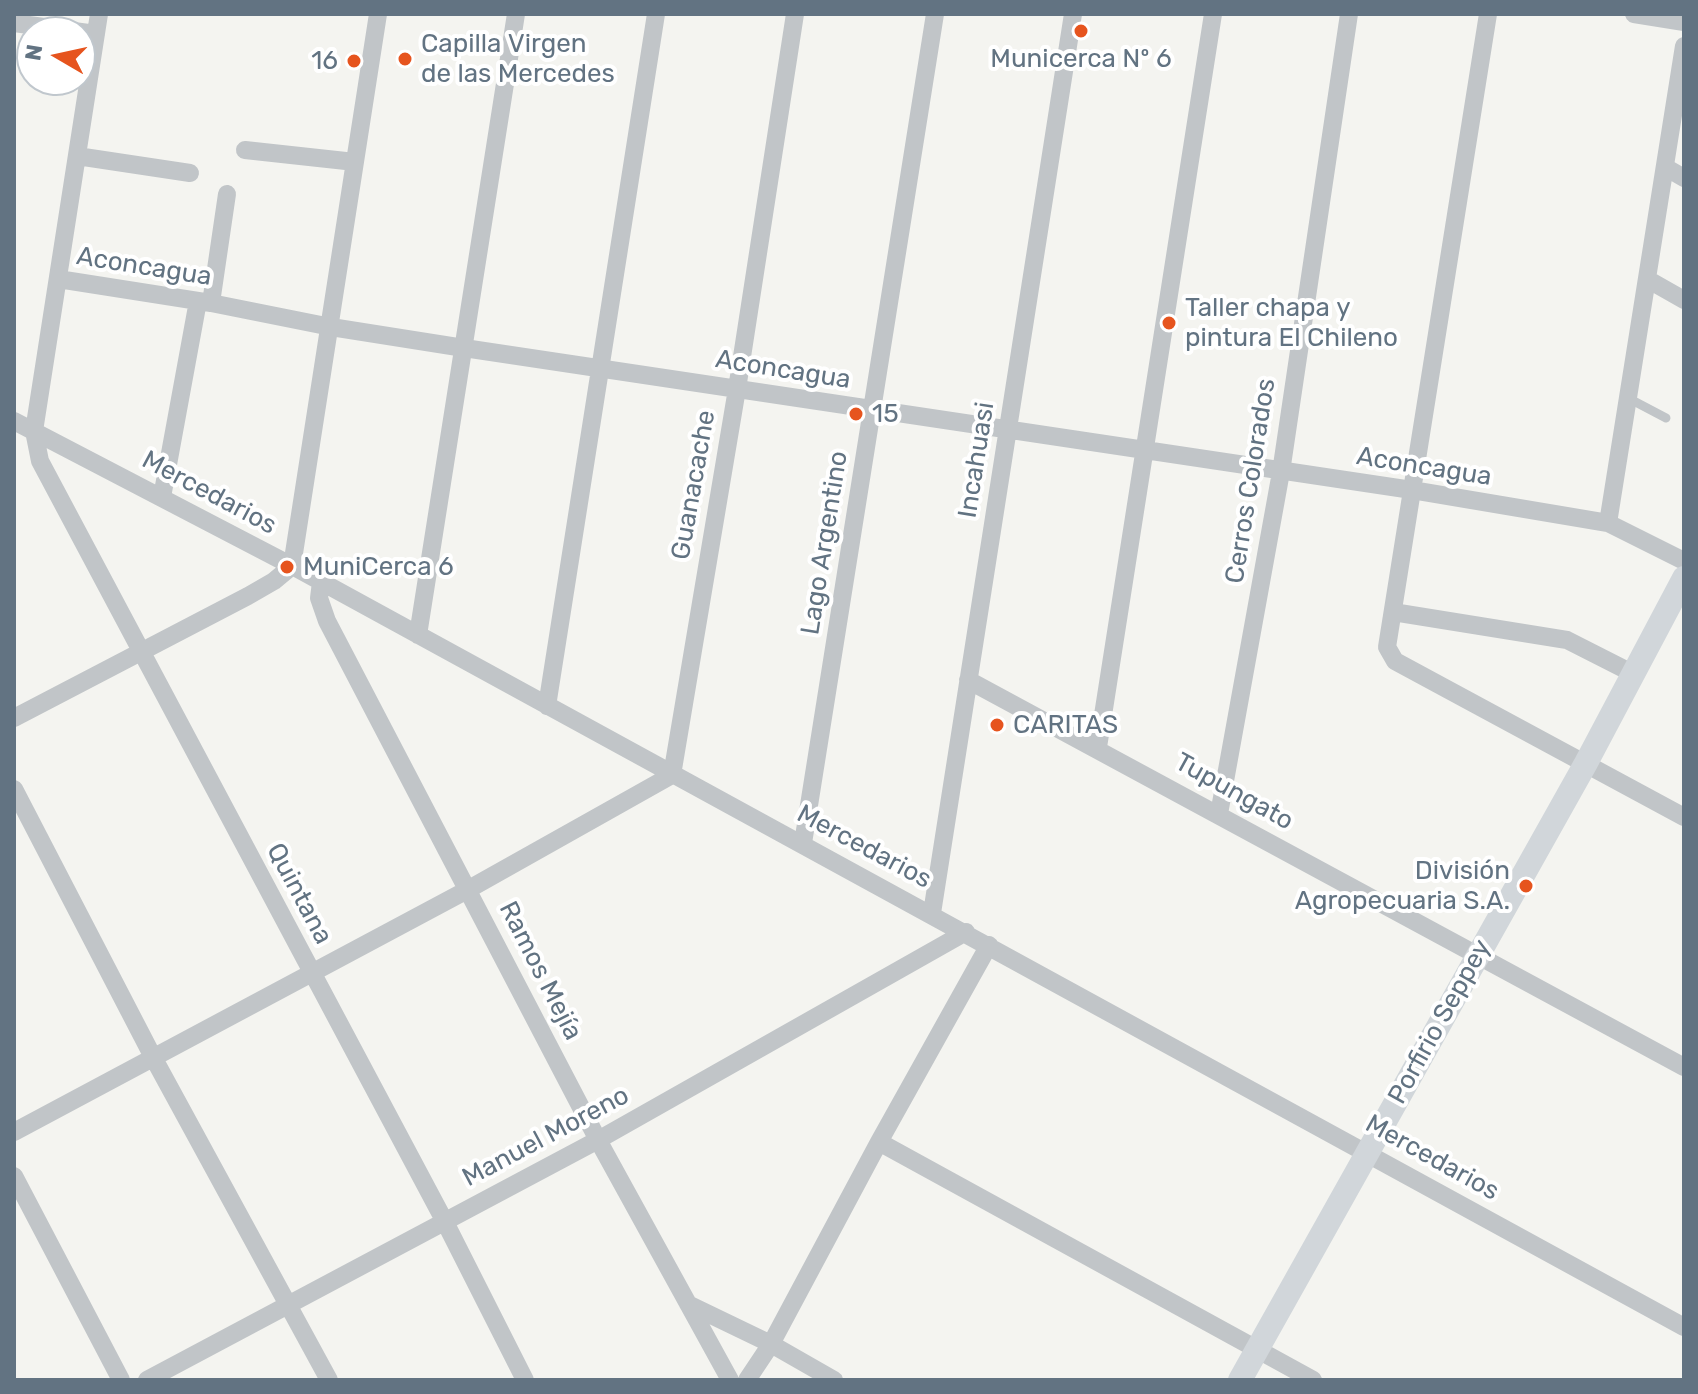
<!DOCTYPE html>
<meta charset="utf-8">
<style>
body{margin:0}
#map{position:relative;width:1698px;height:1394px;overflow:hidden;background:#f4f4f0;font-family:Rubik,sans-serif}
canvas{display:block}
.frame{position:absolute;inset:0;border:16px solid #627382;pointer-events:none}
.north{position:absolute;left:16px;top:16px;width:80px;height:80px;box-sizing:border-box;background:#fff;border:2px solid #c0c7cd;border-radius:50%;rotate:279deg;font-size:22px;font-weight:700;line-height:32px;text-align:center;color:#627382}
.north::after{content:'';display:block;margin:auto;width:28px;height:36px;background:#e6541e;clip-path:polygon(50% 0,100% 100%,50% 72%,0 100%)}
</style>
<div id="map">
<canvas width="1698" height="1394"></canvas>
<div class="frame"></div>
<div class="north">N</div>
</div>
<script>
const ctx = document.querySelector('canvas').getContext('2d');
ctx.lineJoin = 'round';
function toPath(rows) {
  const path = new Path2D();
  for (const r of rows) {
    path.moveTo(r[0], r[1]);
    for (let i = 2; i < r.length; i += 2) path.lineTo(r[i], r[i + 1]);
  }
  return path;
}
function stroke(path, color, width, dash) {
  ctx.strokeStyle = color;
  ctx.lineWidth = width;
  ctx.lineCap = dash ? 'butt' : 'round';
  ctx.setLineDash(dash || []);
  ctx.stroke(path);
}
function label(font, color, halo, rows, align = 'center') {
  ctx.font = font + ' Rubik,sans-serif';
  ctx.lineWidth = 8;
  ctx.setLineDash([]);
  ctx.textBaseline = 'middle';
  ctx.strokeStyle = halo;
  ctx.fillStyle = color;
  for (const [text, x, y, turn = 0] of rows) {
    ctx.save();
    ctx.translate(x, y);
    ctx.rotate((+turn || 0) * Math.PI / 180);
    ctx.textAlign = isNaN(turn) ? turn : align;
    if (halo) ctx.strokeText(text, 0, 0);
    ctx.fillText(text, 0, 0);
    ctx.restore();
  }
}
stroke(toPath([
 [1628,398,1666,418]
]), '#c1c5c8', 9);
stroke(toPath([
 [99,14,34,431,40,461,445,1222,525,1380],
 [1488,14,1387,647,1395,661,1684,817],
 [1634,14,1684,22],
 [14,23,96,34],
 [245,150,355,162],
 [77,156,190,173],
 [1665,167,1684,178],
 [58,279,211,303,331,327,464,348,1412,490,1608,523,1684,561],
 [1647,279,1684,300],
 [211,303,227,194],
 [14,421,298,569,1684,1327],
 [162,497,198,301],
 [1608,523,1684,46],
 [321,582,319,598,327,621,598,1140,730,1380],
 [1393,612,1567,640,1632,673],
 [418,635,516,14],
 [968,680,1684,1067],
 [547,706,656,14],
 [14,718,248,596,274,581,292,566,378,14],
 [1098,747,1213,14],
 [14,789,153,1057,329,1380],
 [1219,814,1281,472,1349,14],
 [803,843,935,14],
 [932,913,1073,14],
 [14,1132,469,889,672,775,737,389,795,14],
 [879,1142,1313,1380],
 [14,1176,121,1380],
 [688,1304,771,1344,834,1380],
 [147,1380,598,1140,966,932],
 [747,1380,771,1344,879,1142,989,945]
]), '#c1c5c8', 18);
stroke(toPath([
 [1240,1380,1586,763,1684,578]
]), '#d1d6da', 24);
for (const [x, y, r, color] of [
 [1081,31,8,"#e6541e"],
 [405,59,8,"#e6541e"],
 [354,61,8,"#e6541e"],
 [1169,323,8,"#e6541e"],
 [856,414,8,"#e6541e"],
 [287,567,8,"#e6541e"],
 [997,725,8,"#e6541e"],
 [1526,886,8,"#e6541e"]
]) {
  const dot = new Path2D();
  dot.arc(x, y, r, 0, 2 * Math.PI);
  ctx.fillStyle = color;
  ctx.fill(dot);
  stroke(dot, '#fff', 3);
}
label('26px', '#627382', '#fff', [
 ["Capilla Virgen",421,44],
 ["de las Mercedes",421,74],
 ["Municerca Nº 6",1081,59,"center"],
 ["16",338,61,"right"],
 ["Taller chapa y",1185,308],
 ["pintura El Chileno",1185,338],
 ["15",872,414],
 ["MuniCerca 6",303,567],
 ["CARITAS",1013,725],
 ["División",1510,871,"right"],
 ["Agropecuaria S.A.",1510,901,"right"]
], 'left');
label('26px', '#627382', '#fff', [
 ["Aconcagua",144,267,9],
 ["Aconcagua",783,370,9],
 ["Incahuasi",977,460,-81],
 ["Aconcagua",1424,467,9],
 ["Cerros Colorados",1251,481,-81],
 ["Guanacache",694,485,-80],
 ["Mercedarios",209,493,28],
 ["Lago Argentino",825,543,-81],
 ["Tupungato",1234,792,29],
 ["Mercedarios",864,847,28],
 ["Quintana",299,894,62],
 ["Ramos Mejía",540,971,63],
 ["Porfirio Seppey",1440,1022,-61],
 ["Manuel Moreno",546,1137,-28],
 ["Mercedarios",1432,1158,29]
]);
</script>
